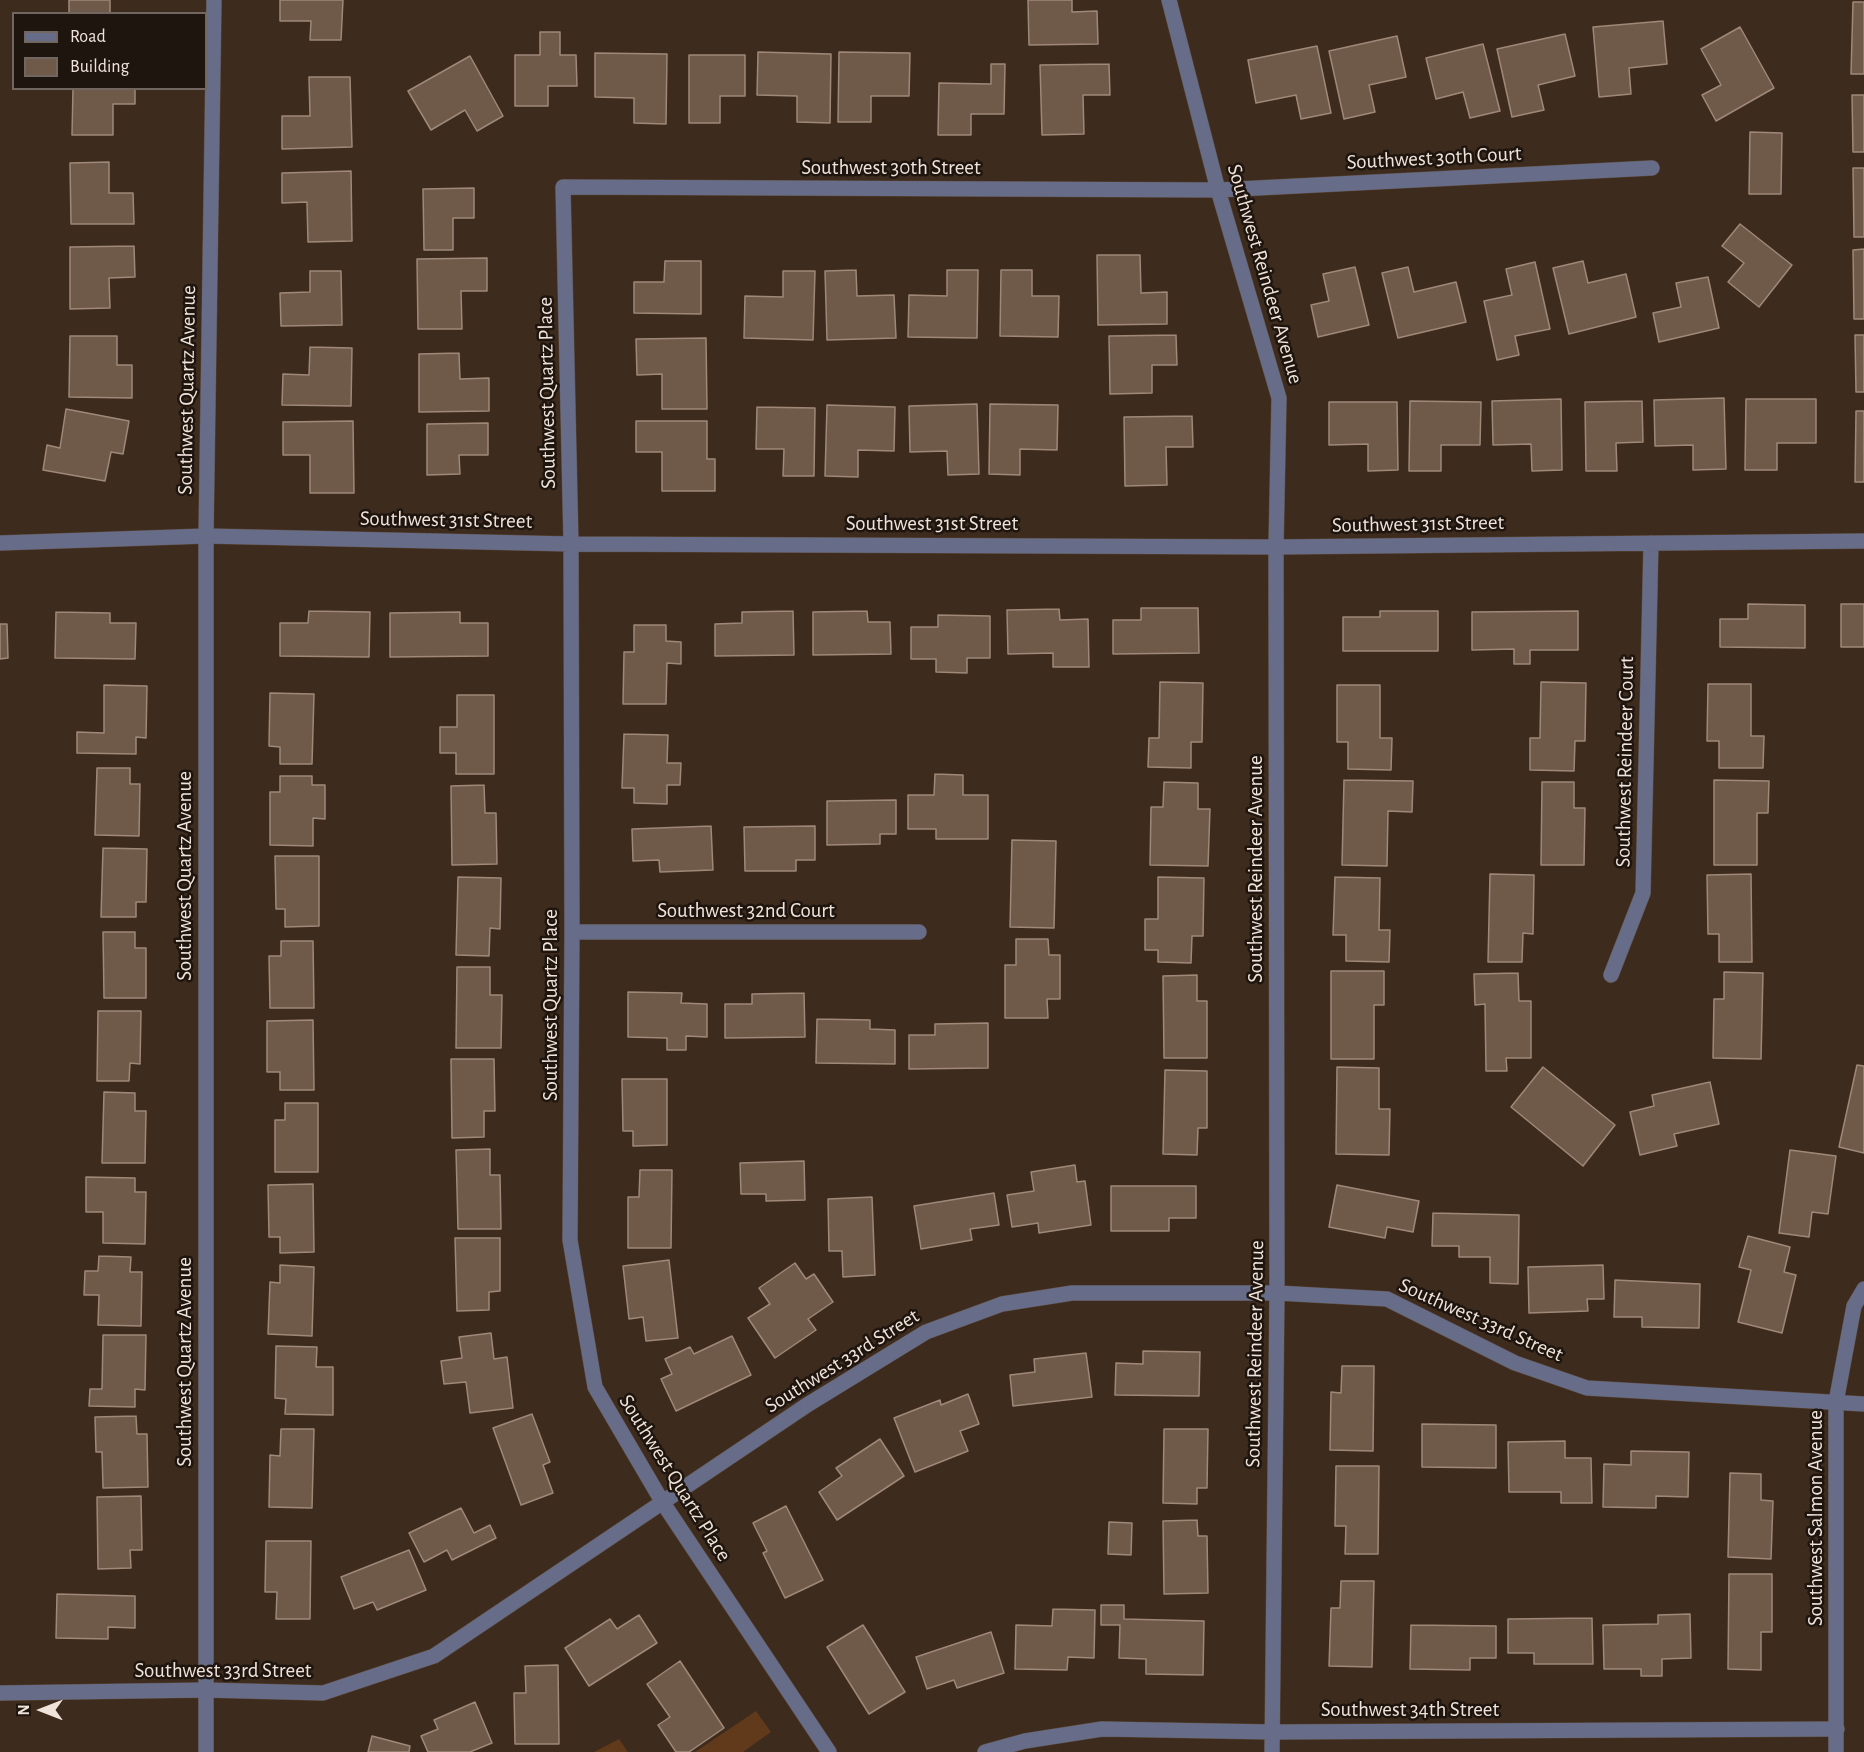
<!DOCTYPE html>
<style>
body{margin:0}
#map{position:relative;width:1864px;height:1752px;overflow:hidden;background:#3d2b1d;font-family:"Alegreya Sans",sans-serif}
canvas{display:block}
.legend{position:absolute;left:12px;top:12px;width:195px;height:78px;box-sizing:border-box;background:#1e150f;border:2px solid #726760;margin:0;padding:8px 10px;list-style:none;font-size:18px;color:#f0e3da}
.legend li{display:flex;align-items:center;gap:12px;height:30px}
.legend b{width:30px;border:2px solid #726760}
.north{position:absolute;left:12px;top:1680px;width:60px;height:60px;-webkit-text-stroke:4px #1e150f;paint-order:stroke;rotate:270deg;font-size:16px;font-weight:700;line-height:24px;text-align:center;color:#f0e3da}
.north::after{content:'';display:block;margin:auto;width:21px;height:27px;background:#f0e3da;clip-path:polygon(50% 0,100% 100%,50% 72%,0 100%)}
</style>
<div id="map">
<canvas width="1864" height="1752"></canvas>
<ul class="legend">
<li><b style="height:8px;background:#676d88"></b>Road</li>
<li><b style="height:16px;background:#6f5a4a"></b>Building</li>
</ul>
<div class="north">N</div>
</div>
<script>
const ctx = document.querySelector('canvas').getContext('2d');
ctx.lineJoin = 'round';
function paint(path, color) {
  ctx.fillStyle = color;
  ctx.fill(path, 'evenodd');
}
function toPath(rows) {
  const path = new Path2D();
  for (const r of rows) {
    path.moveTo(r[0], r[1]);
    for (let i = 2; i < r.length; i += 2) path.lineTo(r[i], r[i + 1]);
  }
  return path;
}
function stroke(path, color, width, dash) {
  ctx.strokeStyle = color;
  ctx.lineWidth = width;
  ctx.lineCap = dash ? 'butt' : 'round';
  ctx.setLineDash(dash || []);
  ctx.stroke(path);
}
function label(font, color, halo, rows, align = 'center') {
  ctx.font = font + ' "Alegreya Sans",sans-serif';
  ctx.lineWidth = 5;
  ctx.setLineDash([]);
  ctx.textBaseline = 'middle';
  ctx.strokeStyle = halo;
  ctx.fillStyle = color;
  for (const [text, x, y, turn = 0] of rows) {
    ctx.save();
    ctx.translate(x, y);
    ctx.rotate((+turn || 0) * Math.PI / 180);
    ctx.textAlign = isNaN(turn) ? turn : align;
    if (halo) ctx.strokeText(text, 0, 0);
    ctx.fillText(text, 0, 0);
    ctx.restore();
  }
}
paint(toPath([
 [756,1711,771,1732,743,1752,695,1752],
 [619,1739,628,1752,594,1752]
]), '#603a1b');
const building = toPath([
 [69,0,110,0,110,14,69,14,69,0],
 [280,0,343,0,341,40,310,40,311,21,280,21,280,0],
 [1028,0,1072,0,1072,12,1097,11,1098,44,1029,45,1028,0],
 [1853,2,1864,2,1864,74,1851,74,1853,2],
 [1663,21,1667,64,1629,68,1631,94,1599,97,1593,27,1663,21],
 [1740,27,1774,88,1716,121,1702,95,1721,85,1701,49,1740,27],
 [540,32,560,32,560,55,576,55,577,86,548,86,548,106,515,106,515,55,540,55,540,32],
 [1565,34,1575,76,1538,85,1544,110,1512,117,1497,49,1565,34],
 [1397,36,1406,77,1369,85,1375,112,1344,119,1329,51,1397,36],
 [1483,44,1500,111,1470,118,1463,92,1436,99,1426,58,1483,44],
 [1317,46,1331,113,1301,119,1296,95,1256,103,1248,60,1317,46],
 [758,52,831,54,830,123,797,122,797,96,757,95,758,52],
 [839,52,910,53,909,96,871,96,871,122,838,122,839,52],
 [595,53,667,54,666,124,634,123,634,98,595,97,595,53],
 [689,55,745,55,745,96,720,96,720,123,689,123,689,55],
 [470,56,503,116,477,131,465,110,431,130,408,91,470,56],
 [991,64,1005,64,1004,114,971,114,971,135,938,135,939,83,991,84,991,64],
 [1109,64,1110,95,1083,95,1084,134,1042,135,1040,65,1109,64],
 [309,77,350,77,352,147,282,149,282,116,310,116,309,77],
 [73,88,135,88,135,104,113,104,113,135,72,135,73,88],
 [1852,95,1864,95,1864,152,1853,152,1852,95],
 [1750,132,1782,133,1781,194,1749,194,1750,132],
 [109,162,109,193,133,193,134,224,71,224,70,163,109,162],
 [1853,168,1864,168,1864,237,1854,237,1853,168],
 [351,171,352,241,308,242,307,202,282,203,282,173,351,171],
 [474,188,474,218,453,218,453,250,424,250,423,189,474,188],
 [1740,224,1792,265,1759,307,1728,282,1744,263,1722,246,1740,224],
 [134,246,135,277,109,278,110,308,70,309,70,247,134,246],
 [1864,249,1864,319,1854,319,1853,250,1864,249],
 [1097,255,1140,255,1141,293,1167,292,1167,324,1098,325,1097,255],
 [487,258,487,291,461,291,462,329,418,329,417,259,487,258],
 [665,261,701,261,701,314,634,313,634,282,664,282,665,261],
 [1583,261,1588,283,1626,274,1636,317,1569,334,1553,268,1583,261],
 [1535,262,1550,329,1515,336,1519,355,1497,360,1484,301,1512,295,1506,269,1535,262],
 [1355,267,1369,325,1318,337,1311,305,1329,301,1323,274,1355,267],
 [1408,267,1414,292,1456,282,1466,322,1398,338,1382,273,1408,267],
 [856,270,857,296,894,295,896,338,827,340,825,271,856,270],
 [947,270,978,270,977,338,908,337,909,295,947,296,947,270],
 [1001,270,1032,270,1032,296,1059,296,1058,337,1000,336,1001,270],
 [310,271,341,271,342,325,281,326,280,293,310,292,310,271],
 [783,271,815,271,813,340,744,338,745,296,783,297,783,271],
 [1708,277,1719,328,1659,342,1653,313,1681,307,1676,283,1708,277],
 [1176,335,1177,365,1152,365,1152,393,1110,394,1109,336,1176,335],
 [1855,335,1864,335,1864,392,1856,392,1855,335],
 [70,336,117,336,117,365,132,365,132,398,69,397,70,336],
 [706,338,707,409,662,409,662,374,637,375,636,339,706,338],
 [310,347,352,348,351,406,282,405,283,374,309,375,310,347],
 [459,353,460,379,489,378,489,411,419,412,419,354,459,353],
 [1724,398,1726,469,1693,470,1693,445,1655,446,1654,400,1724,398],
 [1561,399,1562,470,1532,471,1531,444,1493,445,1492,401,1561,399],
 [1746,399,1816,399,1816,443,1777,443,1777,470,1745,470,1746,399],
 [1410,401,1481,402,1480,445,1441,445,1441,471,1409,471,1410,401],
 [1642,401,1643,442,1616,443,1617,471,1586,471,1585,402,1642,401],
 [1329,402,1397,402,1398,470,1368,471,1368,444,1329,445,1329,402],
 [977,404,979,474,948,475,947,451,910,452,909,406,977,404],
 [990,404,1058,405,1057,450,1020,449,1020,475,989,474,990,404],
 [827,405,895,407,894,451,858,450,858,477,825,476,827,405],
 [757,407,815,408,814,476,783,476,784,449,756,449,757,407],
 [66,409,129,421,123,454,111,452,105,481,43,470,47,445,60,448,66,409],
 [1856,411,1864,411,1864,482,1855,482,1856,411],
 [1192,416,1193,447,1166,447,1167,485,1125,486,1124,417,1192,416],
 [353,421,354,493,310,493,310,455,283,455,283,422,353,421],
 [636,421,707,421,707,459,715,459,715,491,662,491,662,452,636,452,636,421],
 [488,423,488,455,459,455,460,474,427,475,427,424,488,423],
 [1748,604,1805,605,1805,648,1720,647,1720,619,1748,619,1748,604],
 [1841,604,1864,604,1864,647,1841,647,1841,604],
 [1141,608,1198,608,1199,653,1113,654,1113,620,1141,620,1141,608],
 [1059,609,1060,620,1088,619,1089,667,1053,667,1053,653,1008,654,1007,610,1059,609],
 [309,611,370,612,369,657,280,656,280,623,308,623,309,611],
 [793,611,794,655,715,656,715,624,742,623,742,612,793,611],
 [867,611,868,622,890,622,891,654,813,655,813,612,867,611],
 [1380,611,1438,611,1438,651,1343,651,1343,617,1380,617,1380,611],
 [1578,611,1578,650,1530,650,1530,664,1514,664,1514,649,1472,650,1472,612,1578,611],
 [56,612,110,613,110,623,136,623,135,659,55,658,56,612],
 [460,612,460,623,488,623,488,656,390,657,390,613,460,612],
 [938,615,990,616,990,658,967,658,967,673,936,672,936,659,911,659,911,627,938,627,938,615],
 [0,624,7,624,8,658,0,659,0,624],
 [634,625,666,625,666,641,681,642,681,664,667,663,666,704,623,704,624,652,634,652,634,625],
 [1160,682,1203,683,1202,742,1191,742,1191,768,1148,767,1149,738,1159,738,1160,682],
 [1541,682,1586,683,1585,741,1575,741,1574,771,1530,770,1530,738,1540,738,1541,682],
 [1708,684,1751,684,1751,736,1764,736,1763,768,1719,768,1719,741,1707,741,1708,684],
 [104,685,147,686,146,738,136,737,136,754,77,753,77,732,104,733,104,685],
 [1337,685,1380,685,1380,738,1392,738,1391,770,1348,769,1348,742,1337,742,1337,685],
 [270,693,314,694,312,764,280,764,280,747,269,746,270,693],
 [457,695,494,695,494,774,456,774,456,753,440,753,440,727,457,727,457,695],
 [624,734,668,735,667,763,681,763,680,785,667,785,667,804,634,803,634,788,622,788,624,734],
 [97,768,130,768,130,784,140,784,139,836,95,835,97,768],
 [935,774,963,775,963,795,988,795,988,839,936,839,936,829,908,829,908,795,934,795,935,774],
 [280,776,312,776,312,785,325,785,325,819,313,818,313,846,270,845,270,792,280,792,280,776],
 [1344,780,1413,781,1412,812,1388,811,1387,866,1342,865,1344,780],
 [1714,780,1769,781,1768,813,1757,813,1757,865,1714,865,1714,780],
 [1164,782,1198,783,1198,809,1210,809,1208,866,1150,865,1151,807,1163,807,1164,782],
 [1542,782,1574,782,1574,808,1585,808,1584,865,1541,865,1542,782],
 [484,785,485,813,496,813,497,864,452,865,451,786,484,785],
 [896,800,896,834,880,834,880,844,827,845,827,801,896,800],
 [711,826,713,870,660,872,659,860,633,861,632,829,711,826],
 [815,826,815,860,796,860,796,871,745,871,744,827,815,826],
 [1012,840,1056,841,1054,928,1010,927,1012,840],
 [103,848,147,849,146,902,136,902,136,917,101,917,103,848],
 [275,856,319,856,319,926,285,927,285,909,276,909,275,856],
 [1490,874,1534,875,1533,934,1523,933,1522,962,1488,962,1490,874],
 [1751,874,1752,962,1719,962,1719,934,1708,934,1707,875,1751,874],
 [458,877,501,878,500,929,490,928,489,956,456,955,458,877],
 [1158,877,1204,878,1203,936,1192,936,1191,963,1158,962,1158,950,1145,950,1145,919,1158,919,1158,877],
 [1335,877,1380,878,1379,930,1390,930,1389,962,1346,961,1346,935,1333,935,1335,877],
 [103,932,135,932,135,948,146,948,146,998,104,998,103,932],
 [1016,939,1048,939,1049,955,1060,955,1060,999,1047,999,1048,1018,1005,1018,1005,965,1016,965,1016,939],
 [281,941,313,941,314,1008,270,1008,269,956,281,956,281,941],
 [457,967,490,967,490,995,502,995,501,1048,456,1048,457,967],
 [1331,971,1384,971,1384,1005,1374,1005,1374,1059,1331,1059,1331,971],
 [1724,972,1763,973,1761,1059,1713,1058,1714,999,1724,999,1724,972],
 [1518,973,1519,1001,1531,1001,1531,1058,1506,1058,1507,1071,1486,1071,1485,1004,1475,1005,1474,974,1518,973],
 [1197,975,1197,1001,1207,1001,1207,1058,1164,1058,1163,976,1197,975],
 [628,992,682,993,681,1003,707,1004,707,1037,686,1036,686,1050,667,1050,667,1038,628,1037,628,992],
 [804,993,805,1037,725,1038,725,1004,752,1004,752,994,804,993],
 [98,1011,141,1011,140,1064,130,1063,129,1081,97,1081,98,1011],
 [817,1019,870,1020,870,1029,895,1030,895,1064,816,1063,817,1019],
 [313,1020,314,1090,280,1090,280,1072,267,1072,267,1021,313,1020],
 [988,1023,988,1068,909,1069,909,1035,935,1035,935,1024,988,1023],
 [451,1059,494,1059,495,1111,484,1111,484,1137,452,1138,451,1059],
 [1857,1065,1864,1066,1864,1153,1839,1147,1857,1065],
 [1337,1067,1379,1068,1379,1109,1390,1109,1389,1155,1336,1154,1337,1067],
 [1543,1067,1615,1125,1583,1166,1511,1107,1543,1067],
 [1165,1070,1207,1071,1207,1128,1198,1128,1197,1155,1163,1154,1165,1070],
 [622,1079,667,1079,667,1145,633,1146,633,1131,623,1131,622,1079],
 [1710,1082,1719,1124,1674,1134,1677,1146,1640,1155,1630,1112,1654,1106,1652,1095,1710,1082],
 [104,1092,135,1093,135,1111,146,1111,145,1163,102,1163,104,1092],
 [285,1103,318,1103,318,1172,275,1172,275,1120,285,1120,285,1103],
 [490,1149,490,1175,500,1175,501,1229,458,1229,456,1150,490,1149],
 [1790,1150,1836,1156,1828,1214,1812,1212,1809,1237,1779,1233,1790,1150],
 [804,1161,805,1200,766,1201,766,1194,741,1194,740,1163,804,1161],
 [1075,1165,1077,1182,1085,1181,1091,1225,1039,1233,1038,1223,1012,1227,1007,1195,1034,1191,1031,1172,1075,1165],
 [640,1170,672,1170,671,1248,628,1248,628,1197,639,1197,640,1170],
 [86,1177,135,1178,135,1192,146,1192,145,1244,103,1243,103,1212,86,1212,86,1177],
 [313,1184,314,1252,280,1253,280,1237,269,1237,268,1185,313,1184],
 [1337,1185,1419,1201,1413,1232,1387,1227,1385,1238,1329,1227,1337,1185],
 [1111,1186,1196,1186,1196,1218,1169,1218,1169,1231,1111,1231,1111,1186],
 [994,1193,999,1225,970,1229,972,1240,921,1249,914,1206,994,1193],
 [872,1197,875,1275,843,1277,842,1251,829,1251,828,1199,872,1197],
 [1433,1213,1519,1215,1518,1284,1490,1283,1490,1257,1459,1257,1459,1246,1432,1246,1433,1213],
 [1748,1236,1790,1247,1784,1272,1796,1275,1782,1333,1738,1322,1751,1270,1739,1267,1748,1236],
 [455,1238,500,1238,500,1291,489,1292,489,1310,457,1311,455,1238],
 [99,1256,131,1257,130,1272,142,1272,141,1326,98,1325,99,1295,84,1295,85,1271,98,1271,99,1256],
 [669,1260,678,1338,646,1341,643,1317,629,1319,623,1266,669,1260],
 [795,1263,806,1279,814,1274,833,1302,808,1319,816,1330,775,1358,748,1318,770,1304,759,1288,795,1263],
 [280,1265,314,1267,312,1336,268,1334,270,1282,280,1283,280,1265],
 [1603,1265,1604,1299,1587,1299,1588,1311,1529,1313,1528,1267,1603,1265],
 [1615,1280,1700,1284,1699,1328,1642,1327,1642,1317,1614,1317,1615,1280],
 [491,1333,494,1359,507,1357,513,1408,470,1413,466,1382,444,1384,441,1361,462,1358,459,1337,491,1333],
 [103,1335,146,1335,145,1390,135,1389,135,1407,89,1406,90,1389,102,1389,103,1335],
 [732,1336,751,1375,676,1411,661,1379,672,1374,665,1359,690,1347,694,1354,732,1336],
 [276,1346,317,1347,316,1367,333,1367,333,1415,285,1414,286,1399,275,1398,276,1346],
 [1143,1351,1200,1352,1199,1396,1115,1395,1116,1363,1143,1364,1143,1351],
 [1086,1353,1092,1397,1013,1406,1010,1375,1035,1372,1034,1359,1086,1353],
 [1342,1366,1374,1366,1373,1451,1330,1450,1331,1392,1341,1393,1342,1366],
 [968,1394,979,1424,960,1431,968,1451,915,1472,894,1418,940,1400,941,1405,968,1394],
 [532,1414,550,1462,543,1465,553,1493,521,1505,493,1428,532,1414],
 [136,1416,137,1434,147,1434,148,1487,103,1488,102,1452,96,1452,95,1417,136,1416],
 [1422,1424,1496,1425,1496,1468,1422,1467,1422,1424],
 [281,1429,314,1429,312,1508,269,1507,270,1455,280,1456,281,1429],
 [1164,1429,1208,1429,1207,1488,1197,1488,1197,1504,1163,1503,1164,1429],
 [880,1439,904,1476,837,1520,819,1492,842,1476,836,1468,880,1439],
 [1565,1441,1565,1458,1591,1458,1592,1503,1561,1503,1561,1492,1509,1492,1508,1442,1565,1441],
 [1631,1451,1689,1452,1688,1497,1656,1496,1656,1508,1603,1507,1604,1464,1631,1465,1631,1451],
 [1336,1466,1379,1466,1378,1554,1345,1554,1346,1526,1335,1526,1336,1466],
 [1730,1473,1761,1474,1761,1500,1773,1501,1771,1559,1728,1557,1730,1473],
 [141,1496,142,1550,130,1550,131,1568,98,1569,97,1497,141,1496],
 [786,1506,823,1580,785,1598,763,1553,767,1551,753,1523,786,1506],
 [461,1508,474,1533,490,1525,496,1538,452,1560,447,1550,424,1562,409,1533,461,1508],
 [1197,1520,1198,1536,1207,1536,1208,1593,1164,1594,1163,1521,1197,1520],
 [1109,1522,1132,1523,1131,1555,1108,1554,1109,1522],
 [266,1541,311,1541,310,1619,276,1619,277,1592,265,1592,266,1541],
 [409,1550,426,1590,377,1610,373,1602,354,1609,341,1577,409,1550],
 [1729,1574,1772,1574,1772,1632,1761,1632,1761,1670,1728,1669,1729,1574],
 [1341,1581,1374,1581,1372,1667,1329,1666,1331,1608,1340,1608,1341,1581],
 [57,1594,135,1596,135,1628,108,1627,108,1639,56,1638,57,1594],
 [1101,1605,1124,1605,1124,1619,1204,1621,1203,1675,1146,1674,1146,1659,1119,1658,1120,1625,1101,1625,1101,1605],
 [1053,1609,1095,1610,1094,1658,1068,1657,1067,1670,1015,1669,1016,1625,1052,1626,1053,1609],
 [1690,1614,1691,1658,1662,1659,1662,1676,1641,1676,1641,1669,1604,1669,1603,1625,1658,1624,1658,1615,1690,1614],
 [639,1615,657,1643,589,1686,565,1648,610,1619,617,1629,639,1615],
 [1592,1618,1593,1664,1534,1664,1534,1653,1508,1653,1508,1619,1592,1618],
 [863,1625,905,1692,869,1714,827,1647,863,1625],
 [1411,1625,1496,1626,1496,1658,1470,1658,1470,1670,1410,1669,1411,1625],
 [991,1632,1004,1673,957,1688,954,1680,927,1689,916,1657,991,1632],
 [680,1661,724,1728,689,1752,676,1752,658,1725,670,1717,647,1684,680,1661],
 [558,1665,559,1744,515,1744,514,1693,526,1693,525,1666,558,1665],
 [475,1702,492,1743,470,1752,428,1752,421,1736,438,1729,434,1720,475,1702],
 [372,1736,410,1746,409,1752,368,1752,372,1736]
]);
paint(building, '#6f5a4a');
stroke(building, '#9f8878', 1.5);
const minor = toPath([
 [1169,0,1218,190,1279,398,1276,547,1277,1293,1272,1752],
 [0,543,206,536,571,544,1276,547,1864,541],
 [572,932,919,932],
 [1611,975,1643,893,1651,543],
 [0,1693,206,1690,323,1693,434,1656,807,1405,926,1332,1002,1304,1072,1293,1277,1293,1387,1299,1515,1363,1587,1388,1864,1404],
 [829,1752,663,1503,595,1387,570,1240,572,932,571,544,563,187,1218,190,1652,168],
 [985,1752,1025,1741,1102,1729,1272,1732,1837,1729]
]);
const tertiary = toPath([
 [206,1752,206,536,214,0],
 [1836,1752,1836,1402,1854,1306,1864,1289]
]);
stroke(minor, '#5a483b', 16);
stroke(tertiary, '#5a483b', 16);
stroke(minor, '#676d88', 15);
stroke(tertiary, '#676d88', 15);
label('21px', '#f0e3da', '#1e150f', [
 ["Southwest 30th Court",1434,158,-3],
 ["Southwest 30th Street",891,168],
 ["Southwest Reindeer Avenue",1265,274,74],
 ["Southwest Quartz Avenue",187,390,-89],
 ["Southwest Quartz Place",547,393,-91],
 ["Southwest 31st Street",446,520,1],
 ["Southwest 31st Street",932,524],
 ["Southwest 31st Street",1418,524,-1],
 ["Southwest Reindeer Court",1625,762,-89],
 ["Southwest Reindeer Avenue",1256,869,-90],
 ["Southwest Quartz Avenue",185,876,-90],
 ["Southwest 32nd Court",746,911],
 ["Southwest Quartz Place",551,1005,-90],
 ["Southwest 33rd Street",1481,1320,24],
 ["Southwest Reindeer Avenue",1255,1354,-89],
 ["Southwest 33rd Street",842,1361,-32],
 ["Southwest Quartz Avenue",185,1362,-90],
 ["Southwest Quartz Place",675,1478,58],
 ["Southwest Salmon Avenue",1816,1518,-90],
 ["Southwest 33rd Street",223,1671],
 ["Southwest 34th Street",1410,1710]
]);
</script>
